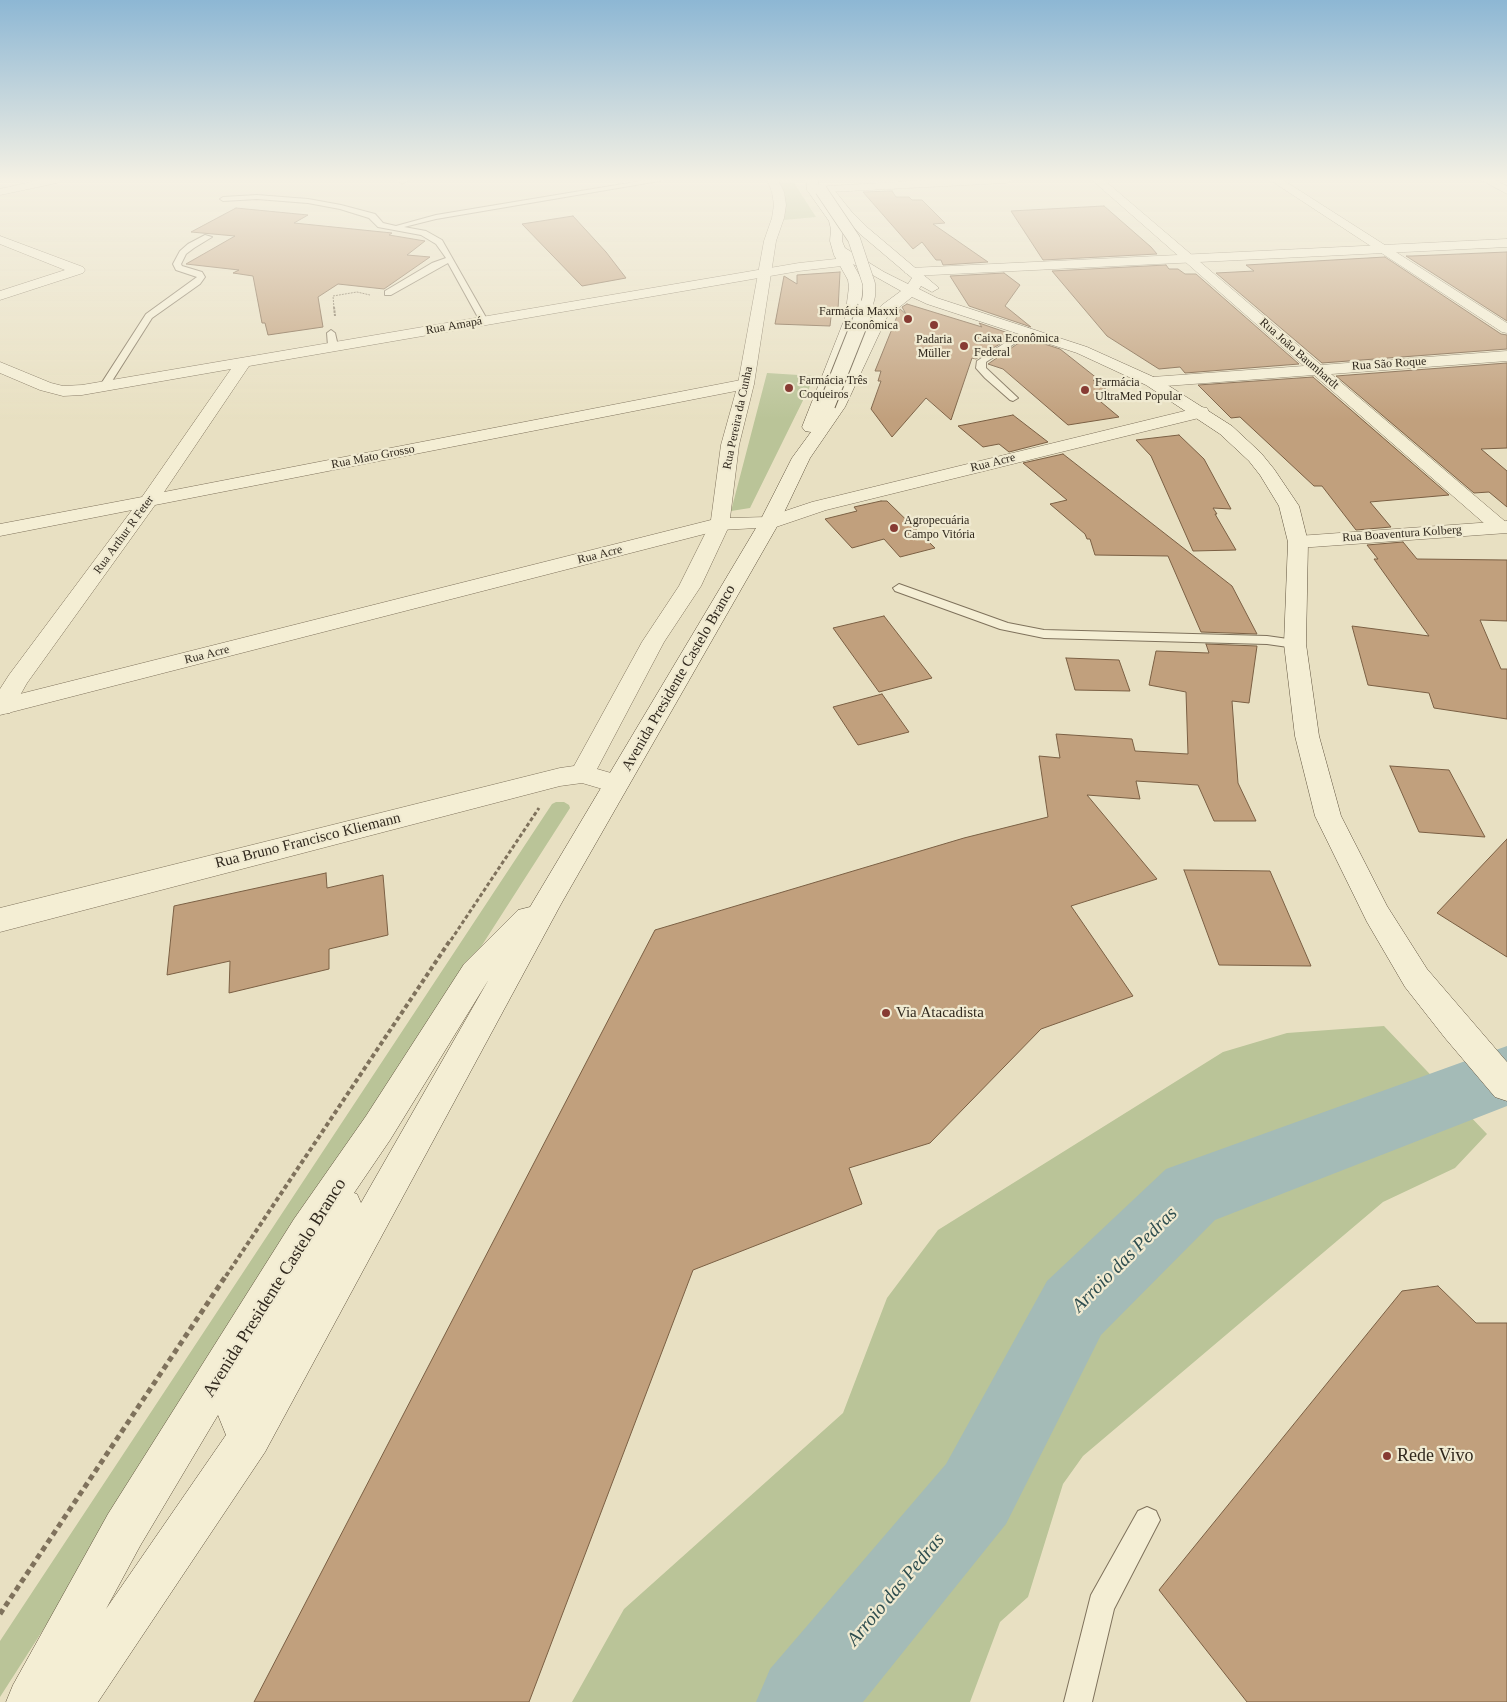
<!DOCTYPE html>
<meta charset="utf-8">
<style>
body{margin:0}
canvas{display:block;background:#e8e0c2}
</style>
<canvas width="1507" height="1702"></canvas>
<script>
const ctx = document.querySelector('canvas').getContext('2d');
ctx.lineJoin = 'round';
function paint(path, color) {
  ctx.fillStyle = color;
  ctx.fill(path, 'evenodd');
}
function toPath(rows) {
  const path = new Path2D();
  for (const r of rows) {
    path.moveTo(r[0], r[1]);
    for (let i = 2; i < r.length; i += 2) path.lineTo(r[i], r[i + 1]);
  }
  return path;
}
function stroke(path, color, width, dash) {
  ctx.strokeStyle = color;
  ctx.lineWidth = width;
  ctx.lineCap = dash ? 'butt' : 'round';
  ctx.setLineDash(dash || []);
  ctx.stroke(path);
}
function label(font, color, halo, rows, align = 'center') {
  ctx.font = font + ' "Times New Roman",serif';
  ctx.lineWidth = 4.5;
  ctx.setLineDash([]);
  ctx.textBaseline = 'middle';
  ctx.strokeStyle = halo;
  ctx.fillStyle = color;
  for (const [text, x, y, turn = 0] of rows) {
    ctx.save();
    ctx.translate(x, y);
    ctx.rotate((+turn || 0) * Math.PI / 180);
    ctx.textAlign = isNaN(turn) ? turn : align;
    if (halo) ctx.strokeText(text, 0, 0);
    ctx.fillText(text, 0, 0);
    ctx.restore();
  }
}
paint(toPath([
 [778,180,792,180,816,217,784,220,785,195],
 [767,373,815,376,750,508,731,511],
 [556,802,564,802,569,805,570,808,0,1697,0,1641,552,804],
 [1384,1026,1487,1134,1455,1168,1383,1202,1083,1456,1063,1484,1028,1597,1000,1622,970,1702,572,1702,624,1609,843,1413,887,1298,938,1230,1223,1052,1287,1033]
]), '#bac498');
paint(toPath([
 [1507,1046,1507,1106,1215,1220,1101,1335,1006,1524,863,1702,756,1702,770,1669,946,1464,1047,1281,1166,1169,1507,1046]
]), '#a4bbb7');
const building = toPath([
 [892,191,896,197,909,197,912,200,922,200,945,223,933,224,988,262,943,265,941,260,936,260,922,242,913,249,863,192,892,191],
 [1104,206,1151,247,1157,254,1043,260,1011,211,1104,206],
 [236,208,308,215,294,223,392,233,389,235,425,241,407,255,430,257,384,289,338,284,318,297,323,327,268,335,265,323,262,323,253,276,233,273,239,270,186,264,235,236,191,232,236,208],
 [573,216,606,252,626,278,582,286,522,224,573,216],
 [1507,252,1507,321,1406,256,1412,256,1507,252],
 [1385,257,1501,334,1507,335,1507,349,1322,363,1216,273,1254,271,1246,265,1385,257],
 [1166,265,1169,269,1178,269,1185,274,1196,274,1299,364,1185,373,1180,367,1159,369,1107,336,1052,271,1166,265],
 [840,272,838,310,832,308,830,326,775,324,784,276,797,284,797,275,840,272],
 [1004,273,1020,285,1005,306,1031,327,969,306,950,276,1004,273],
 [907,304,982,327,979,323,1014,335,976,359,972,358,951,420,926,398,892,437,871,409,881,381,878,381,881,371,875,371,900,309,906,314,902,307,907,304],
 [1026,338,1060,349,1098,379,1093,380,1113,394,1095,397,1119,417,1068,425,1003,369,988,364,1026,338],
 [1507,363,1507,448,1481,449,1507,471,1507,507,1489,492,1474,493,1336,376,1507,363],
 [1313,377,1449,495,1370,502,1391,527,1356,530,1322,486,1314,486,1240,417,1231,418,1198,385,1313,377],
 [1013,415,1048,442,1009,452,999,444,983,447,958,426,1013,415],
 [1179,435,1204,459,1231,509,1213,508,1217,514,1215,514,1236,550,1193,551,1151,456,1136,440,1179,435],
 [1063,454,1232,586,1257,634,1201,632,1168,556,1095,555,1090,539,1087,539,1085,534,1050,504,1067,500,1023,463,1063,454],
 [881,501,887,501,935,548,900,557,884,539,852,548,825,519,857,511,854,507,881,501],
 [1403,542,1417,559,1507,560,1507,621,1480,620,1501,669,1507,669,1507,719,1434,708,1429,693,1368,685,1352,626,1429,636,1374,559,1378,559,1367,545,1403,542],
 [884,616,932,678,879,692,833,628,884,616],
 [1206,644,1257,646,1249,703,1232,701,1238,783,1256,821,1214,821,1198,785,1136,781,1140,799,1087,795,1157,879,1071,906,1133,996,1041,1029,930,1143,849,1168,862,1204,693,1270,529,1702,254,1702,655,930,964,838,1048,817,1039,756,1060,758,1056,734,1132,739,1135,751,1188,754,1186,692,1149,685,1156,651,1209,653,1206,644],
 [1066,658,1119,660,1130,691,1075,690,1066,658],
 [882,694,909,732,858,745,833,707,882,694],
 [1390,766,1449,770,1485,837,1419,832,1390,766],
 [1507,839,1507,957,1437,913,1507,839],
 [1184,870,1270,871,1311,966,1219,965,1184,870],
 [326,873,327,888,383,875,388,935,329,949,329,969,229,993,230,961,167,975,174,906,326,873],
 [1438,1286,1476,1323,1507,1323,1507,1702,1247,1702,1159,1590,1402,1291,1438,1286]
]);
paint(building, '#c1a07d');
stroke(building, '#7b6044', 1);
const service = toPath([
 [647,180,665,180,436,219,404,227,426,231,442,240,488,321,484,324,480,321,448,263,391,295,385,295,385,291,432,263,446,258,436,244,421,235,378,227,369,218,340,209,308,203,257,199,223,201,220,199,223,197,257,195,308,199,341,205,375,214,383,223,396,226,436,215,647,180],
 [205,235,212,237,194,248,186,254,181,264,182,266,202,272,205,277,200,284,152,318,107,389,101,389,99,387,146,314,197,277,176,270,173,264,180,251,188,244,205,235],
 [1028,328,1032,331,1031,333,986,362,986,368,1018,398,1013,401,1010,400,985,378,976,368,977,361,1028,328],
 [331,330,335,333,338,346,333,349,328,346,327,333,331,330],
 [899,584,1008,623,1044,630,1267,636,1295,640,1302,644,1295,648,1267,644,1044,638,1000,629,895,591,893,588,899,584],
 [1147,1507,1156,1511,1160,1520,1114,1609,1092,1702,1064,1702,1091,1595,1138,1511,1147,1507]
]);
const minor = toPath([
 [39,180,62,180,57,183,0,195,0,189,39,180],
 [396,180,408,180,408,181,402,184,396,180],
 [931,180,1012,180,1007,183,828,192,822,189,828,186,931,180],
 [1092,180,1104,180,1321,365,1507,351,1507,361,1331,374,1507,523,1507,531,1500,533,1493,531,1314,375,1152,387,1146,385,1144,382,1146,379,1152,377,1304,366,1092,180],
 [1270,180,1283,180,1507,323,1507,333,1502,332,1270,180],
 [0,236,83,267,85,270,83,273,0,300,0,291,65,270,0,244,0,236],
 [845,258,850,259,852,262,850,265,799,271,249,366,164,492,746,379,752,381,754,384,752,387,746,389,155,505,27,683,10,713,0,714,0,689,9,675,132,510,0,536,0,524,142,497,231,369,82,395,63,396,40,390,0,373,0,362,51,383,63,386,82,385,799,263,845,258],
 [720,518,727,520,730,524,701,586,664,642,597,769,625,777,629,784,625,791,616,793,582,783,560,786,0,932,0,908,560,768,574,766,642,642,679,586,710,524,713,520,720,518]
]);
const tertiary = toPath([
 [767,180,778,180,784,192,786,205,784,218,776,241,754,384,739,445,730,518,767,517,812,502,1201,407,1207,408,1209,412,1207,416,826,510,776,527,720,530,0,715,0,699,711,520,721,445,738,384,764,241,772,218,774,205,772,192,767,180],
 [1481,180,1495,180,1507,186,1507,194,1481,180],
 [1507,239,1507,247,911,276,904,272,911,268,1507,239],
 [1507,521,1507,533,1298,548,1291,546,1288,542,1291,538,1298,536,1507,521]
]);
const secondary = toPath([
 [806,180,818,180,819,190,841,221,843,229,842,241,845,248,884,272,908,284,912,278,860,234,843,217,825,193,827,191,835,191,851,211,868,228,939,288,932,292,921,286,919,289,937,298,1087,347,1158,379,1232,426,1261,453,1274,469,1299,506,1308,542,1306,644,1319,736,1341,816,1387,906,1427,969,1507,1062,1507,1101,1495,1097,1445,1038,1405,987,1367,922,1315,816,1295,736,1284,644,1288,542,1279,506,1260,475,1249,461,1220,434,1146,385,1077,353,927,304,912,297,887,317,845,407,810,458,779,523,561,904,265,1452,98,1702,6,1702,13,1685,108,1514,294,1219,366,1116,464,964,518,910,530,907,759,523,792,458,811,432,805,431,802,427,845,318,849,287,848,280,834,255,830,241,831,229,829,221,807,190,806,180],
 [853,264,901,291,882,305,873,316,825,412,859,318,863,287,862,280,853,264],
 [489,979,361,1203,357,1194,354,1193,390,1140,489,979],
 [218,1415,226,1435,106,1609,140,1546,218,1415]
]);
stroke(service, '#7f725c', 2);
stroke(minor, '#7f725c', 1);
stroke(tertiary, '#7f725c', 1);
stroke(secondary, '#61543f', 1);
stroke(toPath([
 [334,308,333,296,357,292,370,295]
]), '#7f725c', 1, [2, 1]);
stroke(toPath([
 [334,307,335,316]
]), '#7f725c', 2, [2.5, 1]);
stroke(toPath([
 [451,940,539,808]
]), '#7f725c', 3, [4, 2.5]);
stroke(toPath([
 [226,1276,451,939]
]), '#7f725c', 4, [4.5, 3]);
stroke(toPath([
 [0,1614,227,1274]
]), '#7f725c', 5, [5.5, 4]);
paint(service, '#f4eed4');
paint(minor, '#f4eed4');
paint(tertiary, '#f4eed4');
paint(secondary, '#f4eed4');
const secondaryBridgeFar1 = toPath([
 [821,190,854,239,869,284,869,296,866,308]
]);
const secondaryBridge = toPath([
 [827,405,866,307]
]);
stroke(secondaryBridgeFar1, '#61543f', 13, []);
stroke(secondaryBridge, '#61543f', 18, []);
stroke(secondaryBridgeFar1, '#f4eed4', 12);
stroke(secondaryBridge, '#f4eed4', 16);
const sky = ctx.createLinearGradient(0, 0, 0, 419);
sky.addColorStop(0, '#8db7d4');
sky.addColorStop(0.43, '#f5f1e4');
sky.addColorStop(1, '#f5f1e400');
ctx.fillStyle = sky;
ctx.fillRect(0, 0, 1507, 419);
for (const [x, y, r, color] of [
 [908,319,5,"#873b33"],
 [934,325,5,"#873b33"],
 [964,346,5,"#873b33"],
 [789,388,5,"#873b33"],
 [1085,390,5,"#873b33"],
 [894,528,5,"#873b33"],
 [886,1013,5,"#873b33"],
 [1387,1456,5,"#873b33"]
]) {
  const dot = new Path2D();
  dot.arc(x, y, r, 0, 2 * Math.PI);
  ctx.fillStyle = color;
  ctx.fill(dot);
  stroke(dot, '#f0ead1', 2);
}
label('12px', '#31291e', '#f0ead1', [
 ["Farmácia Maxxi",898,312,"right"],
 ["Econômica",898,326,"right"],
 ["Caixa Econômica",974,339],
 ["Federal",974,353],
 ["Padaria",934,340,"center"],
 ["Müller",934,354,"center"],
 ["Farmácia Três",799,381],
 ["Coqueiros",799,395],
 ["Farmácia",1095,383],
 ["UltraMed Popular",1095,397],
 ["Agropecuária",904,521],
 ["Campo Vitória",904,535]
], 'left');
label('12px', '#31291e', '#f0ead1', [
 ["Rua Amapá",454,326,-10],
 ["Rua João Baumhardt",1299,354,41],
 ["Rua São Roque",1389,364,-4],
 ["Rua Pereira da Cunha",738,418,-78],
 ["Rua Mato Grosso",373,457,-11],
 ["Rua Acre",993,463,-14],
 ["Rua Boaventura Kolberg",1402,534,-4],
 ["Rua Arthur R Feter",124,535,-54],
 ["Rua Acre",600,555,-14],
 ["Rua Acre",207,655,-14]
]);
label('15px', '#31291e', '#f0ead1', [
 ["Avenida Presidente Castelo Branco",679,678,-60],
 ["Rua Bruno Francisco Kliemann",308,841,-14]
]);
label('15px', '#31291e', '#f0ead1', [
 ["Via Atacadista",896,1013]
], 'left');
label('18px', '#31291e', '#f0ead1', [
 ["Avenida Presidente Castelo Branco",275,1288,-58]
]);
label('18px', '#31291e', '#f0ead1', [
 ["Rede Vivo",1397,1456]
], 'left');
label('italic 19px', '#2f4e4f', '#f0ead1', [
 ["Arroio das Pedras",1125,1260,-45],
 ["Arroio das Pedras",896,1590,-50]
]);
</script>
